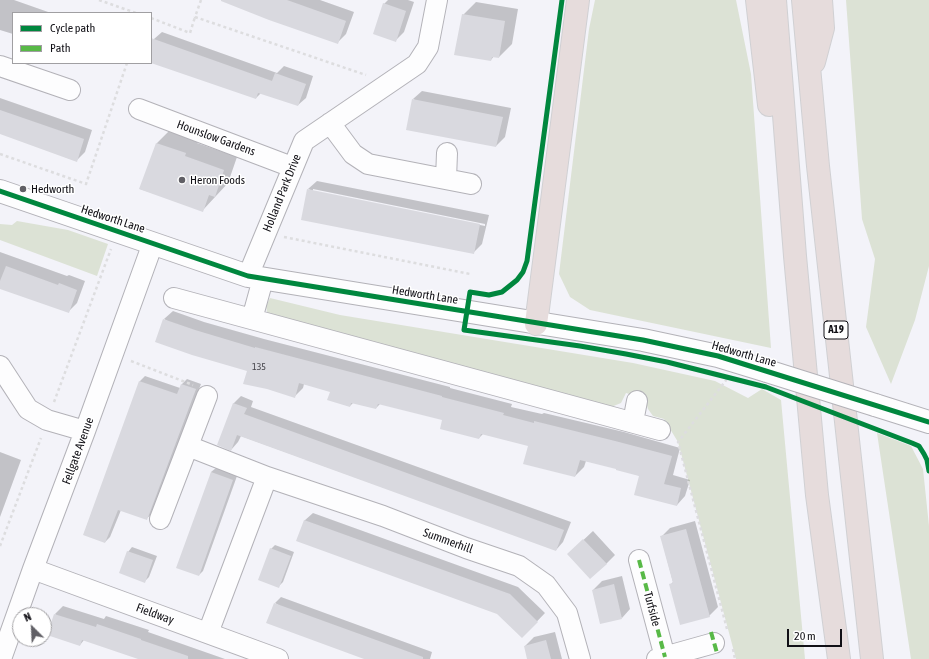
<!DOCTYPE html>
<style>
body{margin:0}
#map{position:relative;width:929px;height:659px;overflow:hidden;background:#f3f3f9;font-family:"Asap Condensed",sans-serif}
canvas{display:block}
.legend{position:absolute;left:12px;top:12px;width:140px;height:52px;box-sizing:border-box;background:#fff;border:1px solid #a09fa2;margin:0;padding:5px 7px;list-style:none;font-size:12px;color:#111016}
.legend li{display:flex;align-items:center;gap:8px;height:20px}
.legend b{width:20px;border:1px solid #a09fa2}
.north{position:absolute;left:12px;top:607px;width:40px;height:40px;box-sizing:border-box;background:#fff;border:1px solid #a09fa2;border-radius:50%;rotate:336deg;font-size:11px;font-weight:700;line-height:16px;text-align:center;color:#111016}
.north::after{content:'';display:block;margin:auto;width:14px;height:18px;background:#605f65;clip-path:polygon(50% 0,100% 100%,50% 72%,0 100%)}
.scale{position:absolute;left:787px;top:629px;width:55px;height:18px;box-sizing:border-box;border:2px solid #111016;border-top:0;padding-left:5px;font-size:12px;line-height:14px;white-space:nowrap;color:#111016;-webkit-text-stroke:3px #fff;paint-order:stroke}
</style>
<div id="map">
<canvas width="929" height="659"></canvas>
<ul class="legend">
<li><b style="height:5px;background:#00873e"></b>Cycle path</li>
<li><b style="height:5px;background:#58b947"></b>Path</li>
</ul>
<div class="north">N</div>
<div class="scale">20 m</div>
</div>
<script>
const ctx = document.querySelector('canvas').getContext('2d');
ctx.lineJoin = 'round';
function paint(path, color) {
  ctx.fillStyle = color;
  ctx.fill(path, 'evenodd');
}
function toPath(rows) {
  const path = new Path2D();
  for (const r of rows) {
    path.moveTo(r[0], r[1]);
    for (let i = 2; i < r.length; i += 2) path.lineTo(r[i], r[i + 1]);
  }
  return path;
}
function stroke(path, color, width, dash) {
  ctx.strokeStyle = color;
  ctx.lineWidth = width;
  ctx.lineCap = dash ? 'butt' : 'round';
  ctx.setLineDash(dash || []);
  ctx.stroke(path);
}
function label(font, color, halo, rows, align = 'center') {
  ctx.font = font + ' "Asap Condensed",sans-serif';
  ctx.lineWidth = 3;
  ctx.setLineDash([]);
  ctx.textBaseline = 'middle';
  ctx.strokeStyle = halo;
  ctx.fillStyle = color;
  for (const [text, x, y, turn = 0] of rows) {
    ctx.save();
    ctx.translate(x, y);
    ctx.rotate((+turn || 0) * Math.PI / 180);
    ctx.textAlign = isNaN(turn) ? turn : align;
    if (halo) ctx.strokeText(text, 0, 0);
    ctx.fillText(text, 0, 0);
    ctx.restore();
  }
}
paint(toPath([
 [595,0,736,0,751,74,771,348,590,310,570,297,559,274,589,29],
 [846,0,929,0,929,266,915,320,891,384,866,327,875,259,862,219],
 [17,221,68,230,108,244,97,276,0,240,0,224,12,225],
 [270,298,340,315,633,363,715,381,748,398,762,389,781,400,805,659,736,659,678,442,664,419,653,416,648,409,645,399,626,393,621,403,611,407,284,323,267,312,266,306],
 [877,433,911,446,923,469,929,526,929,659,911,659]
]), '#dce2d5');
paint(toPath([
 [0,0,14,0,51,13,13,13,13,34,0,30],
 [227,0,320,0,354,12,346,34,337,43],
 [388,0,408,0,414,2,404,32,395,41,384,4],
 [476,2,518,9,512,44,499,57,494,56,491,60,463,15],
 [162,32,277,73,284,66,313,76,306,98,298,105,261,93,256,98,151,62,151,49,154,39],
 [422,91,511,108,505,137,496,146,413,99],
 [0,98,92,130,85,152,76,161,0,133],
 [170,130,198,140,197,143,237,157,228,183,203,210,140,189,157,143],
 [317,181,489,215,482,244,473,253,308,189],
 [313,189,485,224,485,226,313,191],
 [0,252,67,276,69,275,85,281,77,303,68,312,0,288],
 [173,311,204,322,264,339,450,387,450,388,512,404,511,407,542,414,544,413,624,432,680,448,673,475,690,480,685,496,677,505,640,476,618,468,586,461,584,467,575,476,529,445,483,434,479,438,443,419,381,403,376,408,354,402,350,406,331,391,304,384,303,388,294,397,164,319],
 [145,376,180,388,182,384,187,379,201,384,152,514,146,519,121,510,110,537,105,542,84,534,140,381],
 [241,396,253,401,251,407,571,522,563,542,556,550,241,436,238,442,231,450,233,404],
 [0,452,21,460,0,517],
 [216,468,237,476,203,571,199,575,211,472],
 [313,513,518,587,545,613,522,637,497,613,304,521],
 [695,521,718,607,709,616,670,585,673,582,661,537,670,528],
 [593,531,615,555,606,564,577,546],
 [275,545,294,552,283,582,279,586,271,549],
 [132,547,157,556,149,577,145,581,128,552],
 [622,576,630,609,622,618,593,590,602,581],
 [281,597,432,652,430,659,367,659,275,603],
 [63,606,104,619,106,616,149,630,148,632,225,659,141,659,84,640,80,645,55,614],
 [555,632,562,659,528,659,525,646,534,637]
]), '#0003');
paint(toPath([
 [221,0,287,0,346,21,338,44,269,20,221,1],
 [383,3,406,11,396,42,373,34],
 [462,14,505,21,499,58,492,57,491,61,454,55],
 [151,38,272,81,275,73,306,84,298,106,258,93,256,99,151,63],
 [412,99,503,117,496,147,406,130],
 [0,110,84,139,77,162,0,134],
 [156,143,186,153,185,156,224,170,215,197,209,195,203,212,139,189],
 [307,189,480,224,474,254,301,220],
 [6,266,58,285,59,283,77,290,69,313,0,289,0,281],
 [163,319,195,330,255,348,255,347,442,396,442,397,504,413,503,415,534,423,534,421,615,441,672,456,664,484,681,488,677,506,634,495,639,476,616,470,616,469,580,460,575,477,523,464,528,446,481,434,479,439,440,429,442,420,378,404,376,409,351,403,350,407,327,400,330,392,299,383,295,398,267,389,243,384,247,371,192,355,155,342],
 [139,381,177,394,181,384,196,389,147,520,118,510,105,543,83,535],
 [233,403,247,408,244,414,564,530,556,551,237,435,231,451,217,445],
 [211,472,233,480,199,576,176,568],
 [304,520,510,594,538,622,522,638,497,614,296,541],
 [686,529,710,617,680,625,669,584,673,583,660,536],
 [583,539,607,564,590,579,567,554],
 [270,548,291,556,279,588,258,580],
 [127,551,153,560,145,583,119,573],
 [614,584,622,619,600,624,592,590],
 [274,603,423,657,423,659,364,659,266,623],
 [54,614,96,627,97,624,141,639,141,640,188,656,188,659,138,659,82,640,80,646,47,635],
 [546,640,551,659,527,659,524,646]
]), '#d9d9df');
const minor = toPath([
 [0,66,70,90],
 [139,109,292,167],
 [330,123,353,154,368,164,471,184],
 [446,179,447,153],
 [248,276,304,141,417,64,428,47,437,0],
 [174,298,660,430],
 [252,319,263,279],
 [0,366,28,409,47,420,85,431],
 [633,422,637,401],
 [188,446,267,477],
 [160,519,207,396],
 [639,560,665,657],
 [33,569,278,659],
 [208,633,267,477,383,516,466,548,519,566,546,585,567,613,580,659],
 [1,659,33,569,85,431,153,243],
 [657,659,714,643]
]);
const tertiary = toPath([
 [0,191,248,276,643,340,718,356,767,371],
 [875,405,929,422]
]);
const trunk = toPath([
 [757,0,769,105],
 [775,0,795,256,817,495,839,659],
 [803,0,818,166,872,659],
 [814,62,823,28,821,0],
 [536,324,578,0]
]);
stroke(minor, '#b3b2b8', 22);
stroke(tertiary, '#b3b2b8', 24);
stroke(trunk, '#d0d0d3', 24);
stroke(toPath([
 [99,0,136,13],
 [201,0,195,17,366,75],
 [151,18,190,33,195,17],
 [0,154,86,184,127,63],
 [284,237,470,274],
 [131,361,193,385],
 [54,402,111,249],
 [0,546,41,438],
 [727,629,678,442,727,379],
 [733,649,735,659]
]), '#dddddf', 2.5, [3, 3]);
stroke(minor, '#fdfdfe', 20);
stroke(tertiary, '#fdfdfe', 22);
stroke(trunk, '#e6dcdc', 22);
const tertiaryBridge = toPath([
 [767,371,875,405]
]);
stroke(tertiaryBridge, '#b3b2b8', 24, []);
stroke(tertiaryBridge, '#fdfdfe', 22);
stroke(toPath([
 [639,560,665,657],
 [711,632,717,653]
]), '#58b947', 4, [8, 4]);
stroke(toPath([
 [562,0,527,261,523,272,517,280,502,292,489,295,470,292,464,330,580,346,626,354,667,362,766,387,912,443,919,446,924,454,927,460,929,471],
 [0,191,248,276,643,340,718,356,929,422]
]), '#00873e', 5);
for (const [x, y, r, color] of [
 [182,180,4,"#605f65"],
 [23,189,4,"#605f65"]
]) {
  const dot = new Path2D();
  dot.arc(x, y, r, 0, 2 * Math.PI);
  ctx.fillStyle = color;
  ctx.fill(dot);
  stroke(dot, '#fff', 1.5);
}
label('10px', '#45444a', null, [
 ["135",259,367]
]);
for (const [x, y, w] of [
 [836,330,24]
]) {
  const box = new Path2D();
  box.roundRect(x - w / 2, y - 9, w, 18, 3);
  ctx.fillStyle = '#fff';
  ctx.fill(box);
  stroke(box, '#111016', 1);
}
label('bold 11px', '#111016', null, [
 ["A19",836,330]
]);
label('12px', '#111016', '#fff', [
 ["Hounslow Gardens",216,138,20],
 ["Holland Park Drive",282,193,-68],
 ["Hedworth Lane",113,219,18],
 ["Hedworth Lane",425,295,9],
 ["Hedworth Lane",744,354,16],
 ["Fellgate Avenue",78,451,-70],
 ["Summerhill",448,541,20],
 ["Turfside",652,609,75],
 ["Fieldway",155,614,20]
]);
label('12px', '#111016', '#fff', [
 ["Heron Foods",190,180],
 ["Hedworth",31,189]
], 'left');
</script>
